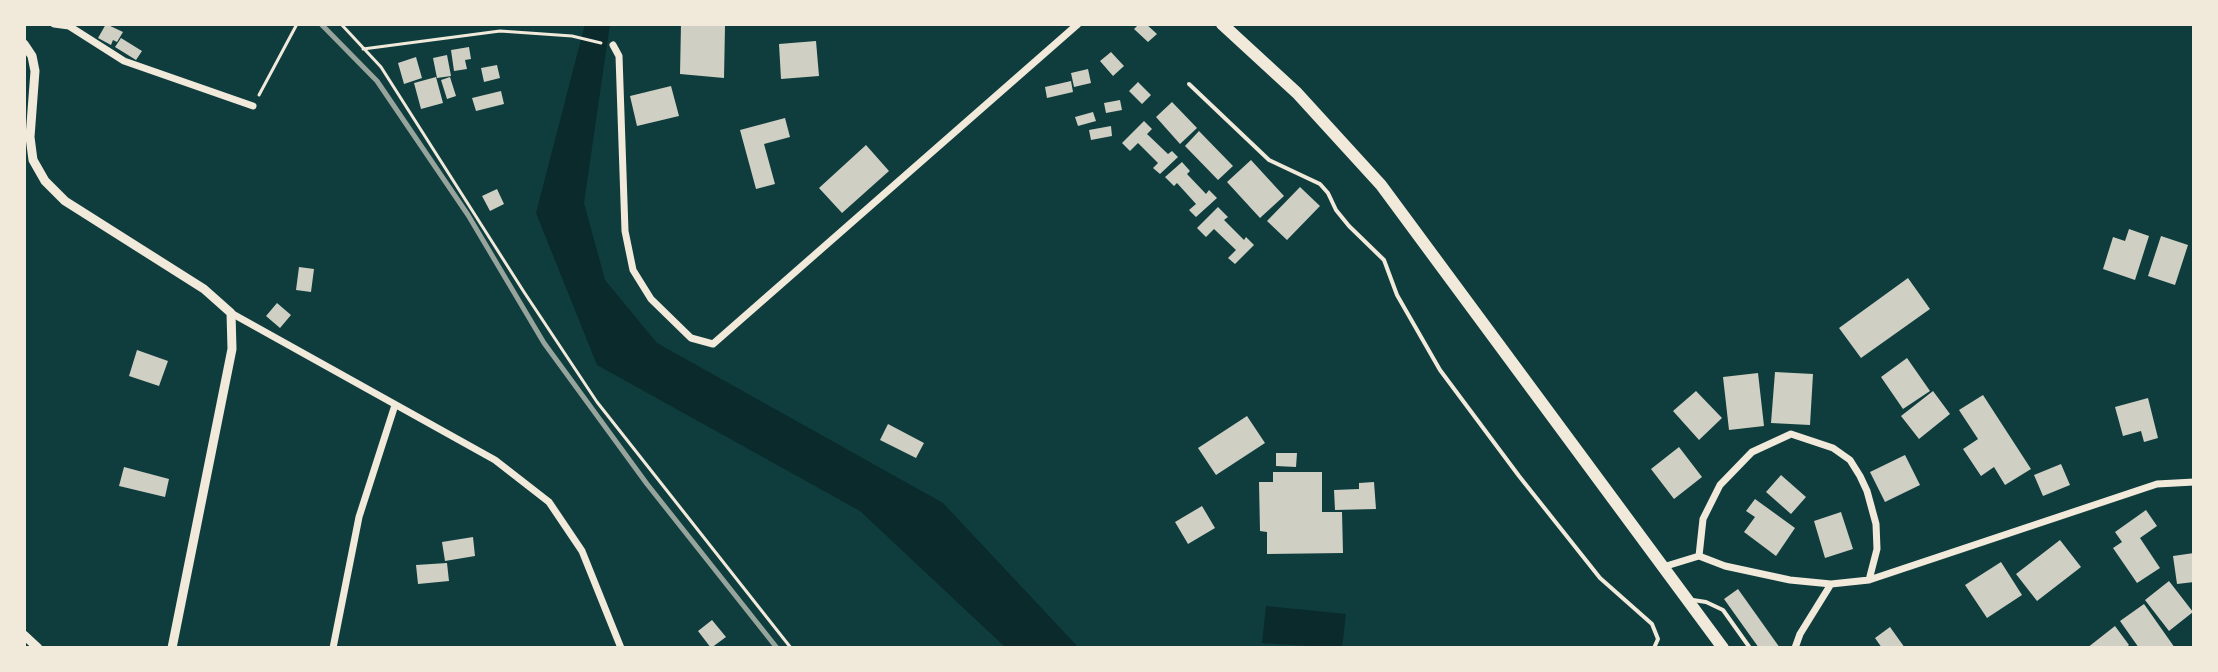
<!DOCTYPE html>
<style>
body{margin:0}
#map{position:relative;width:2218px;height:672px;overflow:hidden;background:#0f3d3e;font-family:Karla,sans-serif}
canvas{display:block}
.frame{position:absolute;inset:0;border:26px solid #f1e9da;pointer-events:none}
</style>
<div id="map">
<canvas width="2218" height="672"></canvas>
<div class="frame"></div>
</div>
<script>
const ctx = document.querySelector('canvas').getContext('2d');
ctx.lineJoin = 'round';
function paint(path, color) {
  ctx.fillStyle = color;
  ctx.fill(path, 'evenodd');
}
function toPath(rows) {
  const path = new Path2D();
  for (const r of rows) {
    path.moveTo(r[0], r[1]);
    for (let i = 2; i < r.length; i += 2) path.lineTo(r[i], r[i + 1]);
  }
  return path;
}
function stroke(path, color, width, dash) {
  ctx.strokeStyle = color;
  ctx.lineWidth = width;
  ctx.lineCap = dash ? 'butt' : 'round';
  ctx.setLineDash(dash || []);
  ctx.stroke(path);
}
paint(toPath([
 [585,24,610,24,584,203,605,280,657,343,943,503,1079,648,1006,648,860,511,597,365,536,213],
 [1266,606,1346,614,1342,648,1262,643]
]), '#0a2a2b');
paint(toPath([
 [106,24,123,32,117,42,113,40,111,45,98,38],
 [681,24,725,26,724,78,680,74],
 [1139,24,1146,24,1157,34,1148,42,1134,29],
 [121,38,142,51,136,60,115,47],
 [816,41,819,76,781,79,779,44],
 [469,47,471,59,465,60,467,69,454,71,451,50],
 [1111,52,1124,66,1113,76,1100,61],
 [447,55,451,76,437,78,433,58],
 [416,57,422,78,404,84,398,63],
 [497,65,500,78,484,82,481,68],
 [1088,69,1091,83,1074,87,1071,73],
 [436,77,443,103,421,109,414,83],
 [450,77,456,96,447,99,441,80],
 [1071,81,1073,92,1047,98,1045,87],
 [1138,82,1151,95,1142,104,1129,91],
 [671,86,679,116,637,126,630,96],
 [501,91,504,104,476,111,472,98],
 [1120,100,1122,110,1106,113,1104,103],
 [1172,102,1197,128,1180,144,1156,117],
 [1093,112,1096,121,1078,126,1075,117],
 [785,118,790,137,764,144,775,184,756,189,740,130],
 [1144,121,1152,129,1147,134,1168,154,1172,151,1178,157,1160,174,1153,168,1158,163,1138,143,1130,151,1122,143],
 [1111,126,1112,136,1091,140,1089,130],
 [1199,131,1233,166,1218,180,1185,146],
 [866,145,889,171,842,213,819,188],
 [1251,160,1284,196,1260,218,1227,182],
 [1182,162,1190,171,1187,174,1206,194,1209,190,1217,198,1196,217,1189,210,1196,204,1177,183,1174,186,1165,177],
 [1300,187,1320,206,1287,240,1267,221],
 [497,189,504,204,490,211,482,196],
 [1218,207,1228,217,1224,220,1244,240,1246,237,1254,245,1235,264,1228,258,1236,250,1214,229,1206,237,1197,228],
 [2129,229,2149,236,2135,280,2103,269,2113,237,2125,241],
 [2161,236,2188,245,2175,285,2148,276],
 [299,267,314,269,311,292,296,290],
 [1908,278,1930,309,1861,358,1839,328],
 [277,303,291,315,280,328,266,316],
 [137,350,168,361,159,386,129,376],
 [1907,358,1930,391,1903,409,1881,377],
 [1775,372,1813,374,1810,425,1771,423],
 [1758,373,1764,426,1729,430,1723,377],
 [1696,391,1722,418,1699,440,1673,411],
 [1933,391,1950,414,1919,439,1901,416],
 [1983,395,2031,469,2005,485,1994,467,1981,476,1963,449,1978,439,1959,410],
 [2148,398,2158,438,2144,442,2141,431,2123,436,2115,407],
 [1247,416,1265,443,1216,475,1198,448],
 [888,424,924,443,916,458,880,440],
 [1679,447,1702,477,1674,499,1651,469],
 [1276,453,1297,453,1296,467,1276,466],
 [1905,455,1920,485,1885,502,1870,472],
 [2061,464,2070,485,2043,496,2034,475],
 [124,467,169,479,165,497,119,486],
 [1273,472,1322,472,1322,512,1342,512,1343,553,1267,554,1267,532,1260,531,1259,482,1273,482],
 [1781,475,1806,497,1791,514,1766,492],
 [1374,482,1376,509,1335,510,1334,490,1359,489,1359,483],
 [1755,499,1795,528,1776,556,1744,532,1755,517,1746,511],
 [1202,506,1215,528,1188,544,1175,522],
 [2146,510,2157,526,2140,538,2160,568,2137,583,2113,548,2122,542,2115,532],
 [1841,512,1853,549,1825,558,1814,521],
 [473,537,475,556,445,561,442,542],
 [2060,540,2081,567,2037,601,2016,574],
 [2194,553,2194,582,2177,584,2173,556],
 [2001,562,2022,595,1987,618,1965,585],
 [447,563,449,581,418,584,416,565],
 [2169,581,2193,612,2169,631,2145,600],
 [1738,589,1780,648,1759,648,1724,599],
 [2144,604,2175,648,2139,648,2120,621],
 [712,620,726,637,711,648,698,631],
 [2115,626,2129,645,2125,648,2087,648],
 [1890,627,1905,648,1882,648,1875,638]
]), '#cfcfc3');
stroke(toPath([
 [341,24,381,67,524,292,597,402,791,648],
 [363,49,500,31,572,36,601,43],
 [259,95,297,24]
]), '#f1e9da', 3);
stroke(toPath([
 [1189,84,1269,160,1320,184,1328,193,1336,210,1349,226,1384,260,1397,295,1440,370,1519,476,1600,578,1652,624,1658,639,1654,648],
 [1693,600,1706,602,1723,610,1750,648]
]), '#f1e9da', 4);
stroke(toPath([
 [54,24,69,26,124,61,253,106],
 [613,45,619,56,625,231,633,270,651,299,691,338,713,344,1078,24],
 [231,313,495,460,549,502,582,551,621,648],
 [1699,556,1703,519,1720,485,1752,452,1791,434,1833,448,1850,460,1860,476,1867,491,1876,524,1877,549,1869,580],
 [1663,567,1699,556,1725,566,1790,580,1831,584],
 [333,648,359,517,395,405],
 [1795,648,1800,634,1831,584,1869,580,2157,484,2194,482]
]), '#f1e9da', 7);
stroke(toPath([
 [24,44,32,56,35,71,30,137,33,160,45,181,65,201,204,289,231,313,232,349,172,648],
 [24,635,38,648]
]), '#f1e9da', 9);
stroke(toPath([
 [1222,24,1297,93,1381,185,1723,648]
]), '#f1e9da', 12);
stroke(toPath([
 [321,24,377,81,468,215,544,343,647,484,777,648]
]), '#97a49c', 5);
</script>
